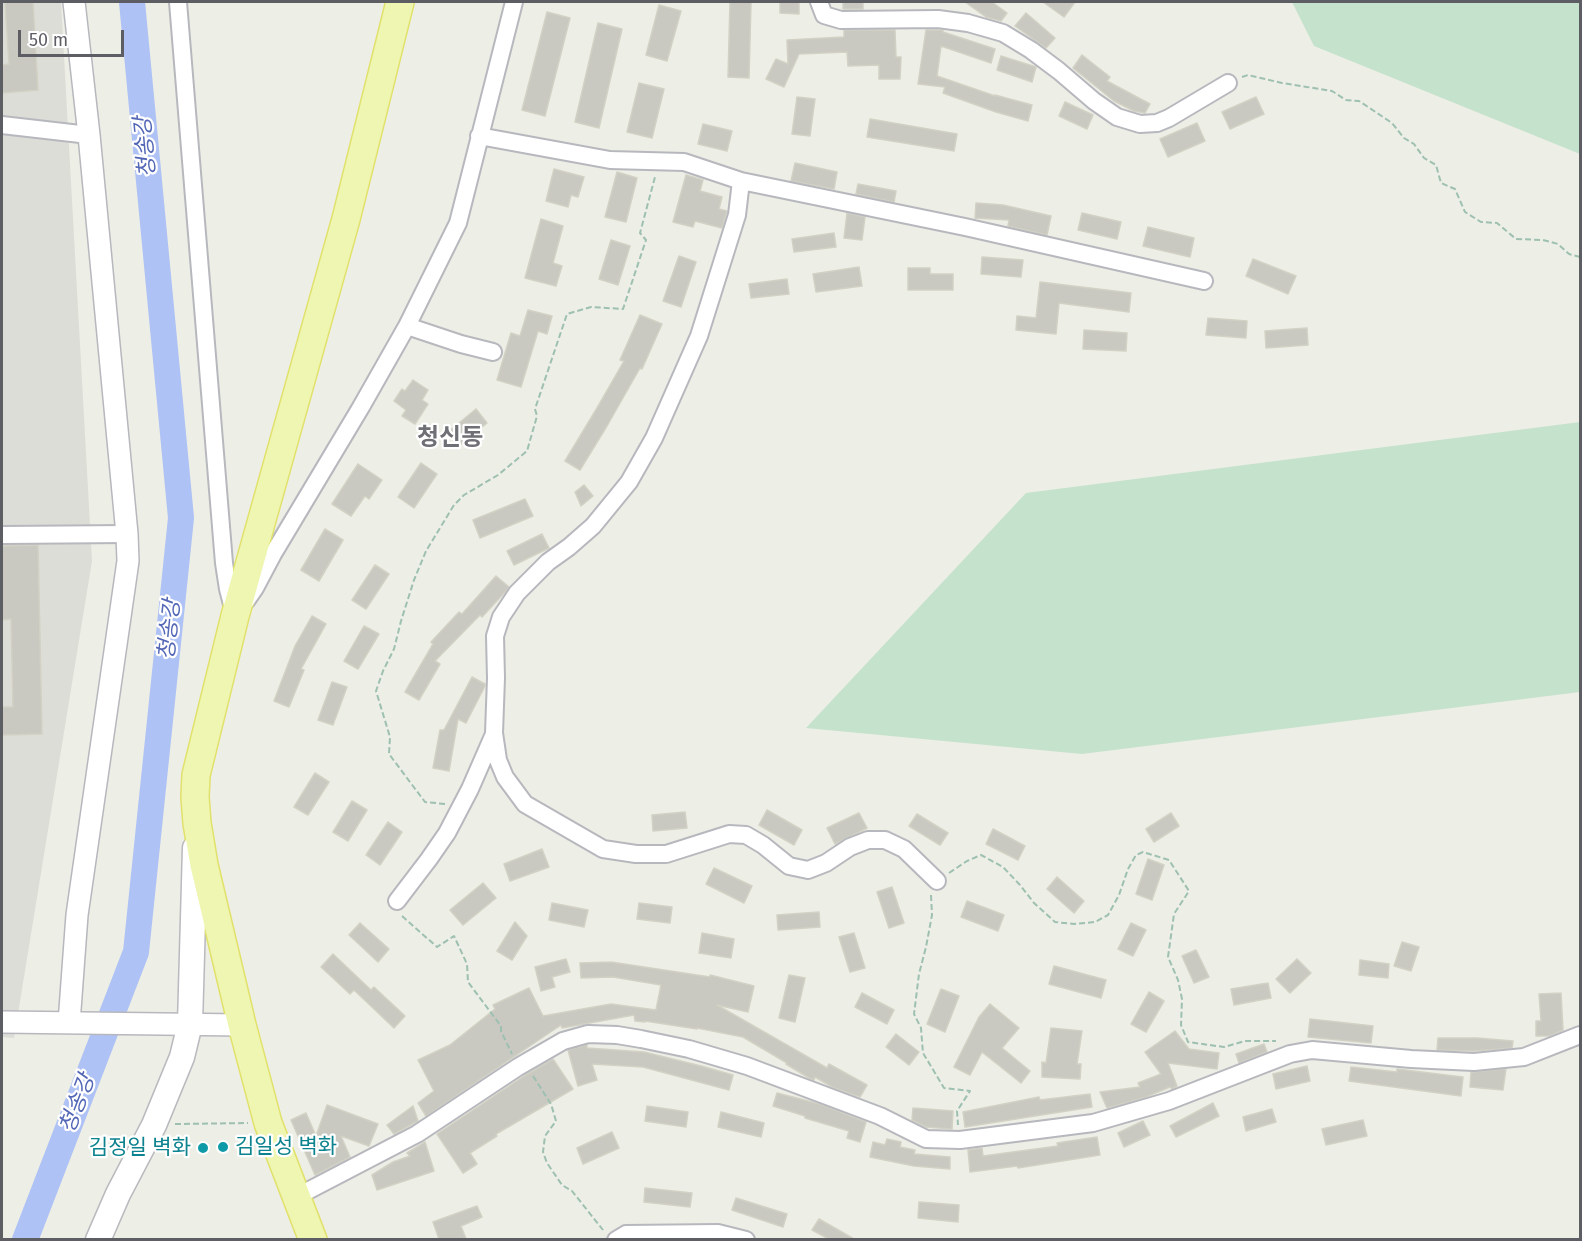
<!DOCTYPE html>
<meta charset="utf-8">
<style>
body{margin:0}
#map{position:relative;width:1582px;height:1241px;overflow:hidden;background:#edeee5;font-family:"Fira Sans",sans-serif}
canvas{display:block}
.frame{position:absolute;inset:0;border:3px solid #5d5e64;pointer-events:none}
.scale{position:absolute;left:18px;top:30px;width:106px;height:27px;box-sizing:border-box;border:3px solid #5d5e64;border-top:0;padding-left:8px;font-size:18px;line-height:21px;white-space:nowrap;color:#5d5e64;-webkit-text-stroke:4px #fff;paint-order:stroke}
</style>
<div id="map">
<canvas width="1582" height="1241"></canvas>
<div class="frame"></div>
<div class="scale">50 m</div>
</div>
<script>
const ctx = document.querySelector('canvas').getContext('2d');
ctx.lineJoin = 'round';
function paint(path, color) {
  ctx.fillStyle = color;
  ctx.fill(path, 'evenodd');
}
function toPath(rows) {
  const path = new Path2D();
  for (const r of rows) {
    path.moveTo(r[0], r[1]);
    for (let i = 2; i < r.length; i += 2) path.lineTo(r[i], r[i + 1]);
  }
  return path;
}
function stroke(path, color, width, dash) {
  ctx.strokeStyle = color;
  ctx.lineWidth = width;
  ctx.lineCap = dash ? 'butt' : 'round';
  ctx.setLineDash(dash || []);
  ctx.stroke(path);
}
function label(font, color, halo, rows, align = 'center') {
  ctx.font = font + ' "Fira Sans","Noto Sans KR",sans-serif';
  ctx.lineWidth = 4.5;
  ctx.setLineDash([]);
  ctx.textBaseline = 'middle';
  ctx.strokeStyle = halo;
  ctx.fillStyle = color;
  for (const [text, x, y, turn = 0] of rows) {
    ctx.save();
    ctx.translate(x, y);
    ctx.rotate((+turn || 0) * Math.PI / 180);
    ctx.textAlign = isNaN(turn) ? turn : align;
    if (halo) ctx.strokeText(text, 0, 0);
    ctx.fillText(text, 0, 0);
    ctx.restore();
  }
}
paint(toPath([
 [2,2,61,2,92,561,14,1038,2,1037]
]), '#ddddd7');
paint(toPath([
 [1292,2,1580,2,1580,154,1314,46],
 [1580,422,1580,692,1082,754,806,728,1026,493]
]), '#c5e2cd');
stroke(toPath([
 [25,1240,136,952,181,518,132,2]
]), '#aec2f5', 26);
const building = toPath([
 [5,2,33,2,38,90,2,93,2,65,9,64,5,2],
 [730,2,751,2,749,78,728,77,730,2],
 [780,2,799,2,799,14,780,13,780,2],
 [843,2,863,2,863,9,843,9,843,2],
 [965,2,992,2,1007,13,1001,21,986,17,965,2],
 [1043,2,1075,2,1064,17,1043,2],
 [659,5,681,11,667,61,646,55,659,5],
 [547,12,570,18,545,116,522,110,547,12],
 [1026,13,1055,38,1046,48,1015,26,1026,13],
 [598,23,622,29,599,128,575,122,598,23],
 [844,30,895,30,896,57,901,57,900,79,879,79,879,65,848,66,847,52,799,54,784,87,766,79,776,59,788,64,787,40,844,37,844,30],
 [926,30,943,30,943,32,995,49,991,63,941,46,937,76,995,96,995,95,1032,105,1028,121,996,112,943,93,945,87,918,84,926,30],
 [1082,55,1110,77,1107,81,1150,104,1145,113,1134,111,1114,101,1073,68,1082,55],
 [1001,56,1036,67,1032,82,997,70,1001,56],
 [639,83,664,89,652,138,627,132,639,83],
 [797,97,815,99,810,136,792,134,797,97],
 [1256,97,1264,114,1230,129,1222,112,1256,97],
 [1065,102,1093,115,1087,129,1059,116,1065,102],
 [870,119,957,134,954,151,867,137,870,119],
 [1197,123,1205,141,1168,157,1160,139,1197,123],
 [703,124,732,131,727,151,698,144,703,124],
 [795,163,837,172,834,189,791,181,795,163],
 [554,169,584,177,578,197,571,195,568,207,546,201,554,169],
 [617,172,637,178,626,222,605,217,617,172],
 [686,175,703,180,700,191,722,197,719,209,727,211,722,228,695,221,693,227,673,222,686,175],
 [858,184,896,191,894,202,856,194,858,184],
 [976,203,1003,205,1051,216,1047,235,1008,226,1009,220,975,218,976,203],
 [847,213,865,217,862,240,844,238,847,213],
 [1082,213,1121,222,1117,239,1078,230,1082,213],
 [541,219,563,226,553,263,562,266,556,286,525,278,541,219],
 [1148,227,1194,238,1190,257,1143,246,1148,227],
 [834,233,836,247,794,252,792,239,834,233],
 [611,240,630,246,618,285,599,279,611,240],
 [679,256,696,262,681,307,663,301,679,256],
 [982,257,1023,260,1021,277,981,274,982,257],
 [1253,259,1296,276,1288,294,1246,276,1253,259],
 [859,267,862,286,816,292,813,274,859,267],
 [908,268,930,268,930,274,953,274,953,290,908,290,908,268],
 [787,279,789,294,751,298,749,284,787,279],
 [1040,282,1131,293,1129,312,1059,303,1056,334,1016,330,1017,316,1036,318,1040,282],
 [528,310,552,316,547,334,538,331,521,387,497,380,511,333,520,336,528,310],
 [640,315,662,324,642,369,640,368,607,426,580,470,565,461,597,408,624,361,620,360,640,315],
 [1208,318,1247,321,1246,338,1206,335,1208,318],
 [1307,328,1308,345,1266,348,1265,331,1307,328],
 [1084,330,1127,333,1126,351,1083,349,1084,330],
 [413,380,428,390,422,400,428,404,415,424,402,416,406,410,394,401,402,389,405,391,413,380],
 [476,409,487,423,459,446,448,432,476,409],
 [421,463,437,474,414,508,398,497,421,463],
 [358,464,382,480,369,499,365,496,351,516,332,504,358,464],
 [584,485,593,496,581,506,575,492,584,485],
 [525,499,533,516,480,538,473,520,525,499],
 [325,529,343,540,319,581,301,570,325,529],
 [542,534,549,548,514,565,507,551,542,534],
 [2,546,38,545,42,734,2,735,2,707,13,707,11,619,2,620,2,546],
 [375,565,389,574,366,609,352,600,375,565],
 [496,576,509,587,507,590,482,617,480,615,435,661,440,664,419,700,405,692,433,644,431,642,459,612,462,614,496,576],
 [312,616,326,624,301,669,304,670,289,707,274,701,295,646,312,616],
 [364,626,379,634,358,669,344,661,364,626],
 [472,677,485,684,485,686,466,723,458,719,449,771,433,768,440,730,444,730,472,677],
 [332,682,347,687,333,725,318,720,332,682],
 [315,773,329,782,308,815,294,807,315,773],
 [352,801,367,810,348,841,333,832,352,801],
 [767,810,802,830,794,845,759,825,767,810],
 [685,812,687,828,653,831,652,815,685,812],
 [859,813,867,828,835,844,827,828,859,813],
 [1171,813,1179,826,1154,842,1146,829,1171,813],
 [917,814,948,833,940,845,909,826,917,814],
 [388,822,402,832,380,865,366,855,388,822],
 [993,829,1025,846,1018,860,986,844,993,829],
 [542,849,549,867,510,881,504,864,542,849],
 [1148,859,1164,865,1152,900,1136,894,1148,859],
 [714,868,752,886,744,903,706,884,714,868],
 [1057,877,1084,901,1074,913,1047,889,1057,877],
 [483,883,496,898,463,925,450,910,483,883],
 [892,887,904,923,889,928,877,892,892,887],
 [967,901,1004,915,998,931,961,917,967,901],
 [552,903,588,910,584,927,549,920,552,903],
 [639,903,672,907,670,923,637,919,639,903],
 [819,912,820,927,778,930,777,915,819,912],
 [515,922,527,936,512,960,497,951,515,922],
 [360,923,389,949,378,962,349,935,360,923],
 [1131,923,1146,930,1133,956,1118,949,1131,923],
 [702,933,734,939,731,958,699,953,702,933],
 [854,933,865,968,850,972,839,937,854,933],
 [1402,942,1419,947,1411,971,1394,966,1402,942],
 [1196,950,1209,977,1194,983,1182,956,1196,950],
 [333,954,371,990,374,987,405,1016,394,1028,354,990,350,994,321,967,333,954],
 [566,959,570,972,552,977,555,987,541,991,535,967,566,959],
 [1297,959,1311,973,1290,993,1276,979,1297,959],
 [1360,960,1389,964,1388,978,1359,975,1360,960],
 [611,962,710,977,710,975,754,986,748,1012,717,1005,827,1068,829,1064,867,1085,860,1097,832,1087,815,1077,814,1080,809,1078,786,1064,787,1063,743,1037,697,1028,697,1029,645,1021,645,1022,635,1021,634,1015,562,1028,561,1025,426,1116,418,1103,434,1091,418,1060,450,1045,495,1009,493,1005,529,988,543,1016,611,1004,656,1010,661,985,613,977,581,978,580,963,611,962],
 [1054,966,1106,980,1101,998,1049,984,1054,966],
 [789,975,805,978,795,1022,779,1018,789,975],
 [1268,983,1271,998,1234,1005,1231,989,1268,983],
 [941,989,959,996,945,1032,927,1024,941,989],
 [1149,992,1164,1001,1146,1032,1131,1024,1149,992],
 [862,993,894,1010,887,1024,855,1007,862,993],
 [1561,993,1563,1030,1550,1036,1536,1036,1536,1021,1541,1021,1539,994,1561,993],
 [990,1004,1019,1028,1002,1048,1030,1071,1021,1083,982,1052,970,1075,954,1067,979,1017,990,1004],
 [1310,1019,1373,1026,1371,1043,1308,1037,1310,1019],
 [1051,1028,1082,1031,1077,1064,1081,1064,1080,1079,1042,1077,1042,1062,1046,1063,1051,1028],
 [1175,1031,1189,1049,1219,1053,1217,1069,1168,1063,1177,1086,1172,1089,1170,1087,1146,1097,1107,1108,1100,1092,1140,1087,1138,1083,1161,1074,1145,1052,1175,1031],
 [896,1034,919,1052,909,1065,886,1047,896,1034],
 [1438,1038,1477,1038,1513,1041,1512,1048,1474,1051,1437,1050,1438,1038],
 [1264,1044,1267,1052,1239,1063,1236,1054,1264,1044],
 [587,1045,587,1048,644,1052,701,1066,733,1075,729,1090,643,1067,592,1064,597,1080,578,1086,568,1050,587,1045],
 [553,1059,573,1089,496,1134,497,1136,470,1153,477,1164,463,1173,437,1134,524,1076,553,1059],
 [1307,1066,1310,1081,1276,1089,1273,1074,1307,1066],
 [1351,1067,1397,1072,1397,1069,1463,1077,1461,1096,1349,1081,1351,1067],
 [1506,1069,1503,1090,1470,1087,1471,1072,1506,1069],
 [777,1093,820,1104,866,1122,860,1142,847,1138,849,1131,805,1118,805,1116,773,1106,777,1093],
 [1090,1094,1092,1107,965,1127,963,1112,1039,1097,1040,1100,1090,1094],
 [1213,1103,1219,1116,1176,1137,1170,1126,1213,1103],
 [327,1105,378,1124,369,1146,341,1136,350,1157,315,1175,291,1120,306,1113,316,1136,327,1105],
 [413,1106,418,1121,394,1134,387,1125,413,1106],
 [647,1106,688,1112,686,1127,645,1121,647,1106],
 [913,1108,953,1111,952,1129,926,1127,912,1120,913,1108],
 [1272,1109,1276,1122,1246,1131,1243,1117,1272,1109],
 [721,1112,764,1123,761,1137,718,1127,721,1112],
 [1363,1120,1367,1136,1326,1145,1322,1129,1363,1120],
 [1143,1121,1150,1135,1124,1147,1118,1133,1143,1121],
 [612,1132,619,1148,583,1164,577,1148,612,1132],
 [1097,1137,1100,1155,1018,1168,1017,1166,970,1172,968,1150,982,1148,983,1156,1058,1146,1057,1143,1097,1137],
 [887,1139,901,1142,900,1147,915,1150,914,1154,950,1157,950,1169,914,1166,870,1157,873,1142,885,1145,887,1139],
 [425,1142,434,1171,377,1190,372,1175,393,1162,410,1156,407,1153,425,1142],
 [645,1188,692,1193,690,1207,644,1202,645,1188],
 [736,1198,787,1214,783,1227,732,1210,736,1198],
 [919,1202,959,1205,958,1222,918,1218,919,1202],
 [477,1206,482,1217,461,1226,466,1239,439,1239,433,1222,477,1206],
 [819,1219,854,1239,829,1239,812,1230,819,1219]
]);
paint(building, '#c9c9c2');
stroke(building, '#d2d1c4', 1.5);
const minor = toPath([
 [178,2,224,563,228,589,234,612],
 [819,2,824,15,841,20,938,19,968,23,1003,33,1031,50,1059,71,1094,101,1117,117,1140,124,1157,123,1169,118,1228,83],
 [2,125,89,135],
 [479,136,610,160,684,162,741,181,965,227,1204,281],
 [741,181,737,215,699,336,654,438,629,482,593,526,569,547,548,562,517,593,501,617,495,636,496,678,494,733,498,760,505,777,525,804,603,849,636,854,666,854,729,834,746,835,763,845,789,866,808,870,826,863,850,847,868,840,885,840,904,849,937,881],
 [407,326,461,344,493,352],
 [2,535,127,534],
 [246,601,255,588,273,554,361,407,407,326,458,223,514,2],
 [397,901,429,859,447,833,470,789,494,734],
 [296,1197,417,1134,518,1067,563,1041,588,1034,617,1035,641,1039,689,1049,747,1066,880,1116,926,1139,960,1140,1093,1123,1169,1101,1290,1054,1312,1050,1411,1059,1474,1062,1524,1057,1580,1035],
 [616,1240,626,1234,718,1233,746,1240]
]);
const tertiary = toPath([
 [2,1022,242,1025],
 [69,1023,77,915,128,561,127,534,89,135,74,2]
]);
const secondary = toPath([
 [98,1240,118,1194,154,1125,182,1057,190,1024,195,848]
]);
const primary = toPath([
 [313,1240,268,1123,242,1025,204,865,197,823,195,797,196,775,235,616,346,219,400,2]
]);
stroke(minor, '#b7b8be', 20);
stroke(tertiary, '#b7b8be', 24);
stroke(secondary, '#b9b9bf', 27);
stroke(primary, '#e1e16b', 30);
stroke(toPath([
 [1242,77,1248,75,1282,83,1332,91,1346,100,1359,101,1392,123,1404,138,1414,144,1424,158,1436,165,1441,183,1455,189,1465,212,1481,222,1497,223,1516,239,1543,240,1558,244,1569,254,1580,257],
 [445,804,425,802,389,754,390,737,376,691,383,671,394,649,401,621,414,580,426,551,454,505,464,495,498,475,527,451,537,416,535,409,567,314,591,307,623,309,646,240,640,233,655,177],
 [949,873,967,861,981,855,1003,867,1020,885,1034,903,1055,922,1074,924,1095,922,1108,915,1119,895,1128,869,1136,855,1143,852,1169,860,1189,891,1174,914,1168,957,1178,980,1182,999,1181,1025,1188,1042,1224,1047,1245,1041,1276,1041],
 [931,895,932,915,926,947,919,974,914,1014,921,1028,923,1053,944,1088,970,1091,957,1111,958,1125],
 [402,916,437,947,454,936,467,964,468,982,501,1026,501,1031,512,1054],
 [533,1076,551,1104,556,1121,545,1136,543,1152,547,1163,562,1185,572,1191,603,1230],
 [175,1124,248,1123]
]), '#9ec0b1', 2, [6, 3]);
stroke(minor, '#fff', 16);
stroke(tertiary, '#fff', 21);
stroke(secondary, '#fff', 24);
stroke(primary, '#eef6b2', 27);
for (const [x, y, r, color] of [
 [223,1147,6,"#0f9aa8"],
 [203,1148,6,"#0f9aa8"]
]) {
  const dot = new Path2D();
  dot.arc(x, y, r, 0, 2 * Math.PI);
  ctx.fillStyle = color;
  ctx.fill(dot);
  stroke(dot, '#fff', 2);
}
label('21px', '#0d838f', '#fff', [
 ["김일성 벽화",235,1147],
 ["김정일 벽화",191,1148,"right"]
], 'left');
label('italic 22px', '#5367b6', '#fff', [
 ["청송강",146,147,-95],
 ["청송강",170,630,-84],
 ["청송강",78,1104,-69]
]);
label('bold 24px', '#6e7076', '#fff', [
 ["청신동",450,438]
]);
</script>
